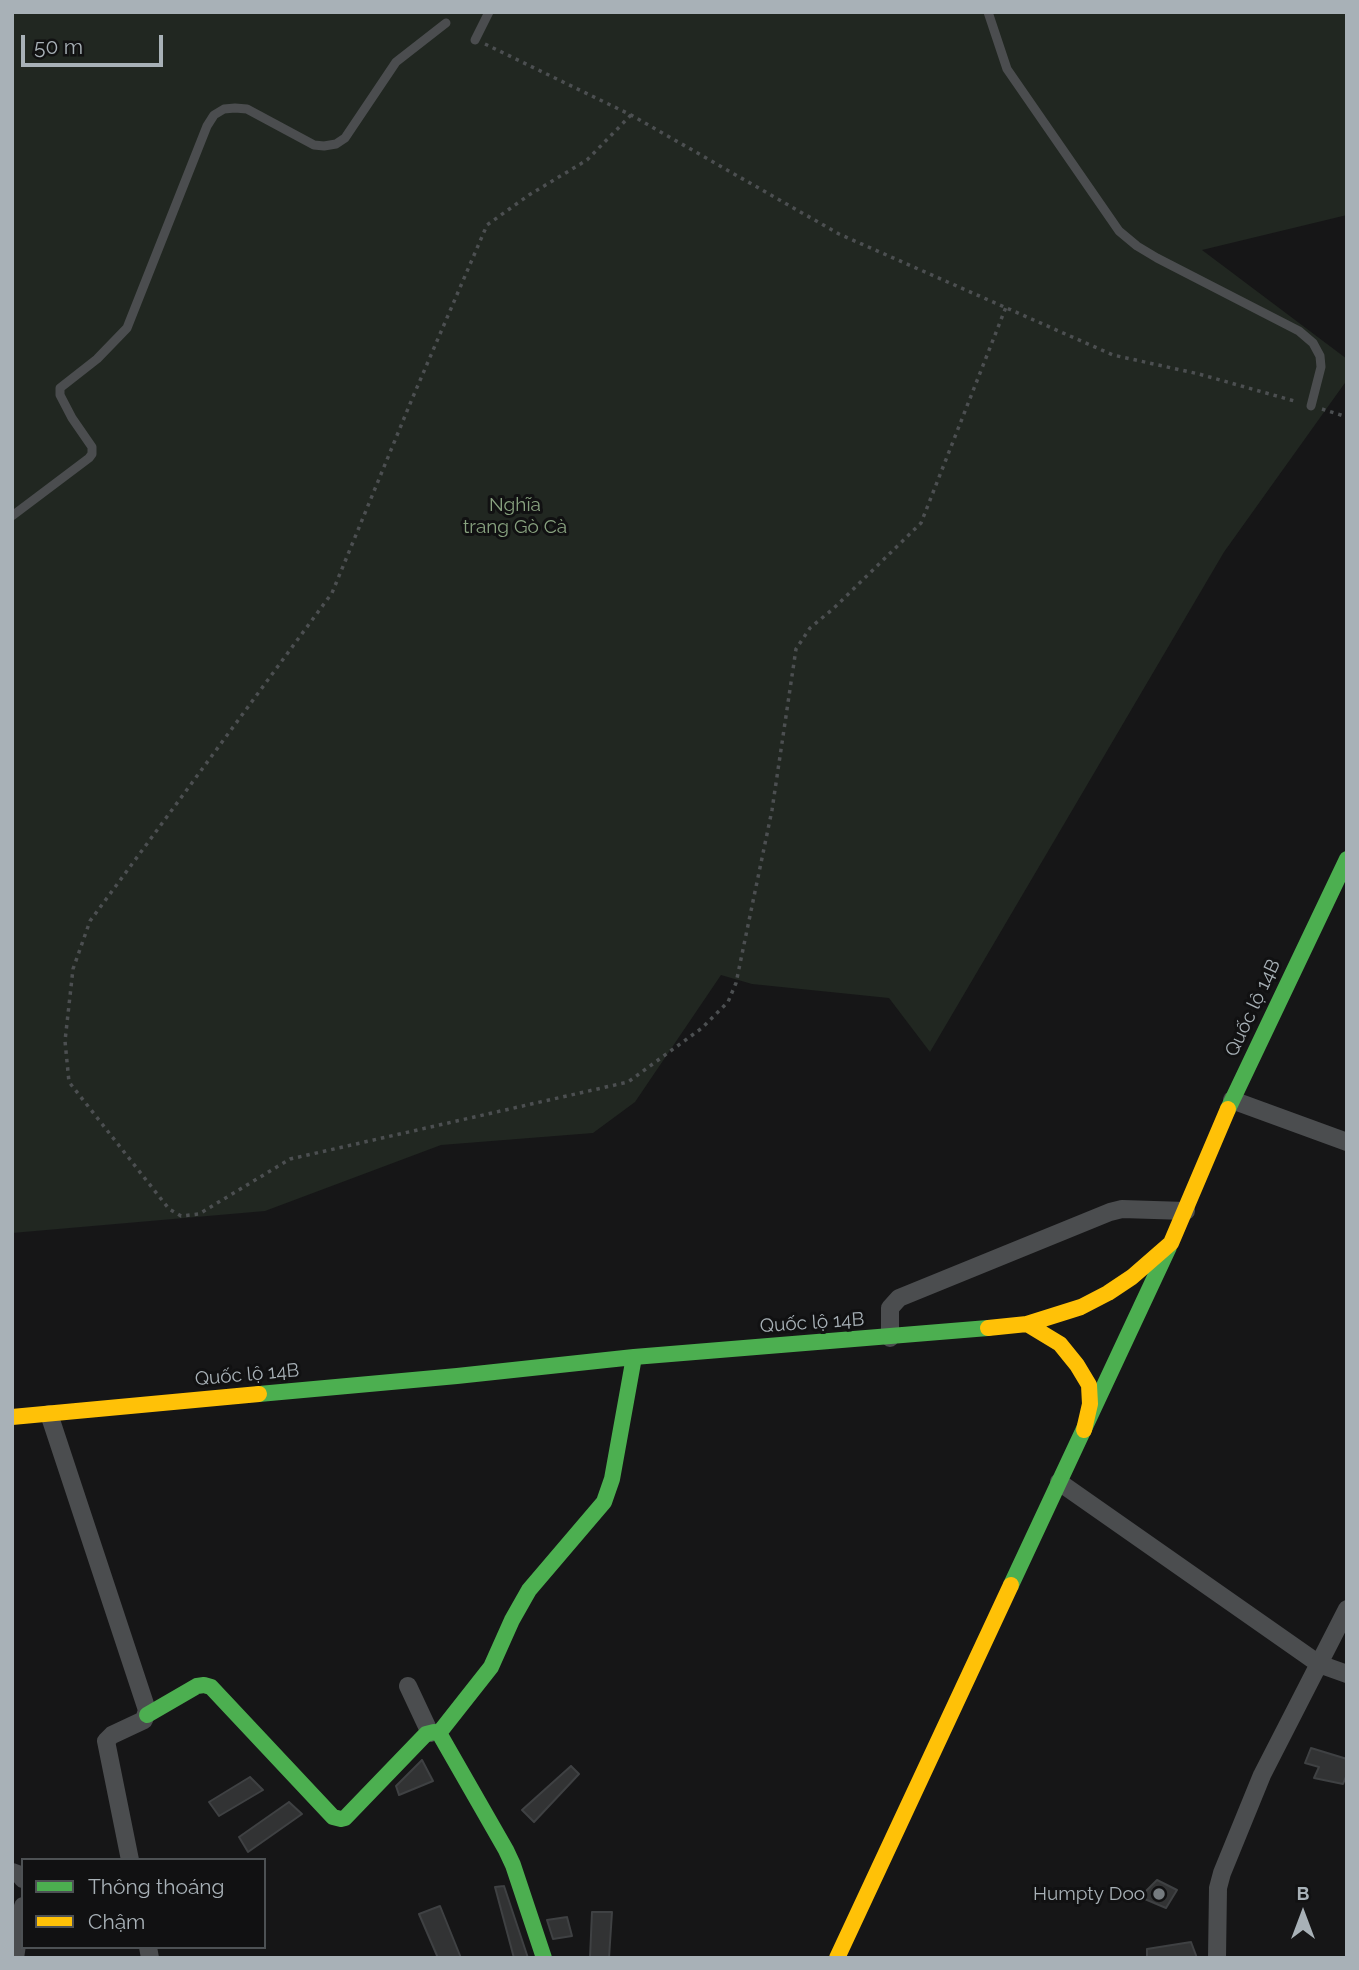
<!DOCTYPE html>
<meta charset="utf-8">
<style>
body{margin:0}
#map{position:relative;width:1359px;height:1970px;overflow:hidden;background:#161617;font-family:Raleway,sans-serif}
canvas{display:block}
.frame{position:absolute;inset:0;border:14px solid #a8b1b7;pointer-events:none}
.legend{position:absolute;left:21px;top:1858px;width:245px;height:91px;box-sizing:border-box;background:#111112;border:2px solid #4d5154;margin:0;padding:9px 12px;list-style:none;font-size:21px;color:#a8b1b7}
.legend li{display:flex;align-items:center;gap:14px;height:35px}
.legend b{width:35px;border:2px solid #4d5154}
.north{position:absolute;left:1268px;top:1879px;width:70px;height:70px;-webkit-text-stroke:5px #111112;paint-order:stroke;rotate:0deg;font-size:19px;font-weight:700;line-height:28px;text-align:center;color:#a8b1b7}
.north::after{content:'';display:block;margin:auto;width:24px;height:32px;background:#a8b1b7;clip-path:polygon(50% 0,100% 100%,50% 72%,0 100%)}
.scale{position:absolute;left:21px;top:35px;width:142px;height:32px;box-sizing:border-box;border:4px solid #a8b1b7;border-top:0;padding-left:9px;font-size:21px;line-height:24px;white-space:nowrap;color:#a8b1b7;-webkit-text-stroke:5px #111112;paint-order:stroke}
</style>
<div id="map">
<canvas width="1359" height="1970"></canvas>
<div class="frame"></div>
<ul class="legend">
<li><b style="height:9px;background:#4caf50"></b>Thông thoáng</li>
<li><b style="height:9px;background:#ffc107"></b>Chậm</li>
</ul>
<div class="north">B</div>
<div class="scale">50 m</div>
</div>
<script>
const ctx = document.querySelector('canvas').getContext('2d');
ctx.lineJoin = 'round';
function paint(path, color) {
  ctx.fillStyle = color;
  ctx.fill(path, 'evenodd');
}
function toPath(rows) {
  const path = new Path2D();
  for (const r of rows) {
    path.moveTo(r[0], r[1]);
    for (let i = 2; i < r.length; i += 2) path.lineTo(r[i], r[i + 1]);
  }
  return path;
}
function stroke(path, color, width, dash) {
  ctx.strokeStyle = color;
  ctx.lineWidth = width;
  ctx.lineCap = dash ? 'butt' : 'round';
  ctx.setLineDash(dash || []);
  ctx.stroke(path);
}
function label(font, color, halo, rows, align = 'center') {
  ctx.font = font + ' Raleway,sans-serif';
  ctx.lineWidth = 6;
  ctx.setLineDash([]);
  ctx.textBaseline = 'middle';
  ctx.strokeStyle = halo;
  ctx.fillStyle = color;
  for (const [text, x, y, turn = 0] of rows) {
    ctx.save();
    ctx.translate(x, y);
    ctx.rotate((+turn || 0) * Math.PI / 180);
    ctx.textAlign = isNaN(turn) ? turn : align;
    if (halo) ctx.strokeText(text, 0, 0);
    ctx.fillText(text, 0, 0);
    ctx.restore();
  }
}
paint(toPath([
 [12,12,1347,12,1347,215,1202,250,1347,359,1347,380,1224,552,930,1052,889,998,752,984,721,975,635,1102,593,1133,441,1145,265,1211,12,1233]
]), '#212721');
const building = toPath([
 [1311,1748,1347,1759,1347,1774,1343,1784,1314,1778,1319,1767,1305,1763,1311,1748],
 [422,1760,433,1781,399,1795,396,1786,422,1760],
 [571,1766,579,1774,534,1822,522,1810,571,1766],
 [250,1777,263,1790,219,1816,209,1802,250,1777],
 [289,1802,302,1814,248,1852,239,1837,289,1802],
 [1157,1880,1177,1890,1166,1908,1140,1897,1157,1880],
 [504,1886,528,1958,514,1958,495,1887,504,1886],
 [440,1906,461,1958,438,1958,419,1914,440,1906],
 [592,1912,612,1912,609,1958,590,1958,592,1912],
 [567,1917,572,1936,553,1939,547,1920,567,1917],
 [1191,1942,1197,1958,1147,1958,1147,1949,1191,1942]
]);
paint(building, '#323334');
stroke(building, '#3f4143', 2);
stroke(toPath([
 [485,44,631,115,839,234,1113,355,1199,374,1298,402],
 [631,115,587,160,529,195,487,225,412,399,332,593,90,921,73,969,65,1041,69,1082,169,1209,181,1216,199,1214,290,1159,628,1082,702,1028,728,1002,736,983,772,810,796,649,810,628,834,608,921,523,1006,307],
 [1322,409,1347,417]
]), '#4c4f51', 3.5, [3.5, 5]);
stroke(toPath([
 [988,12,1007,69,1119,231,1137,246,1157,258,1299,331,1313,343,1320,356,1321,367,1311,406],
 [475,40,489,12],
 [12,516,89,458,92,454,92,447,72,418,60,395,60,388,97,359,127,328,207,126,214,115,224,109,235,108,247,109,314,145,324,146,336,144,345,138,396,62,446,23]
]), '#4b4d4f', 9);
stroke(toPath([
 [1232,1100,1347,1142],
 [890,1338,890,1308,899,1298,1110,1212,1122,1209,1186,1211],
 [49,1414,147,1710,144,1720,112,1735,106,1741,130,1860],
 [1059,1482,1319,1664,1347,1674],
 [408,1686,430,1733],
 [12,1872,20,1875,23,1879],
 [148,1947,150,1958],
 [15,1958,23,1906],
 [1217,1958,1218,1888,1222,1873,1262,1775,1347,1609]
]), '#4b4d4f', 18);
stroke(toPath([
 [1228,1109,1347,859],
 [259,1394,457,1376,634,1357,988,1328],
 [1011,1585,1169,1247],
 [147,1715,197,1686,204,1685,211,1687,333,1817,341,1819,345,1818,426,1734,434,1732,439,1733,506,1850,513,1865,544,1958],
 [439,1733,491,1667,512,1620,529,1590,604,1502,612,1479,634,1357]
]), '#4caf50', 16);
stroke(toPath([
 [1027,1324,1060,1344,1077,1365,1089,1385,1090,1404,1084,1430],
 [988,1328,1027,1324,1081,1307,1108,1293,1132,1277,1171,1243,1228,1109],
 [12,1417,259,1394],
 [837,1958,1011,1585]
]), '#ffc107', 16);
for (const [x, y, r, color] of [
 [1159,1894,7,"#757b7f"]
]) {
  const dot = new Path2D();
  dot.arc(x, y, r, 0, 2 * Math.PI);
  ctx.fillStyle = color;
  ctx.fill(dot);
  stroke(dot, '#111112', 2.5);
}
label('19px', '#88a27f', '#111112', [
 ["Nghĩa",515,505],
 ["trang Gò Cà",515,527]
]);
label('19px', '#a8b1b7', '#111112', [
 ["Quốc lộ 14B",1253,1008,-65],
 ["Quốc lộ 14B",812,1323,-4],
 ["Quốc lộ 14B",247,1375,-5]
]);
label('19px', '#a8b1b7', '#111112', [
 ["Humpty Doo",1145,1894]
], 'right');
</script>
